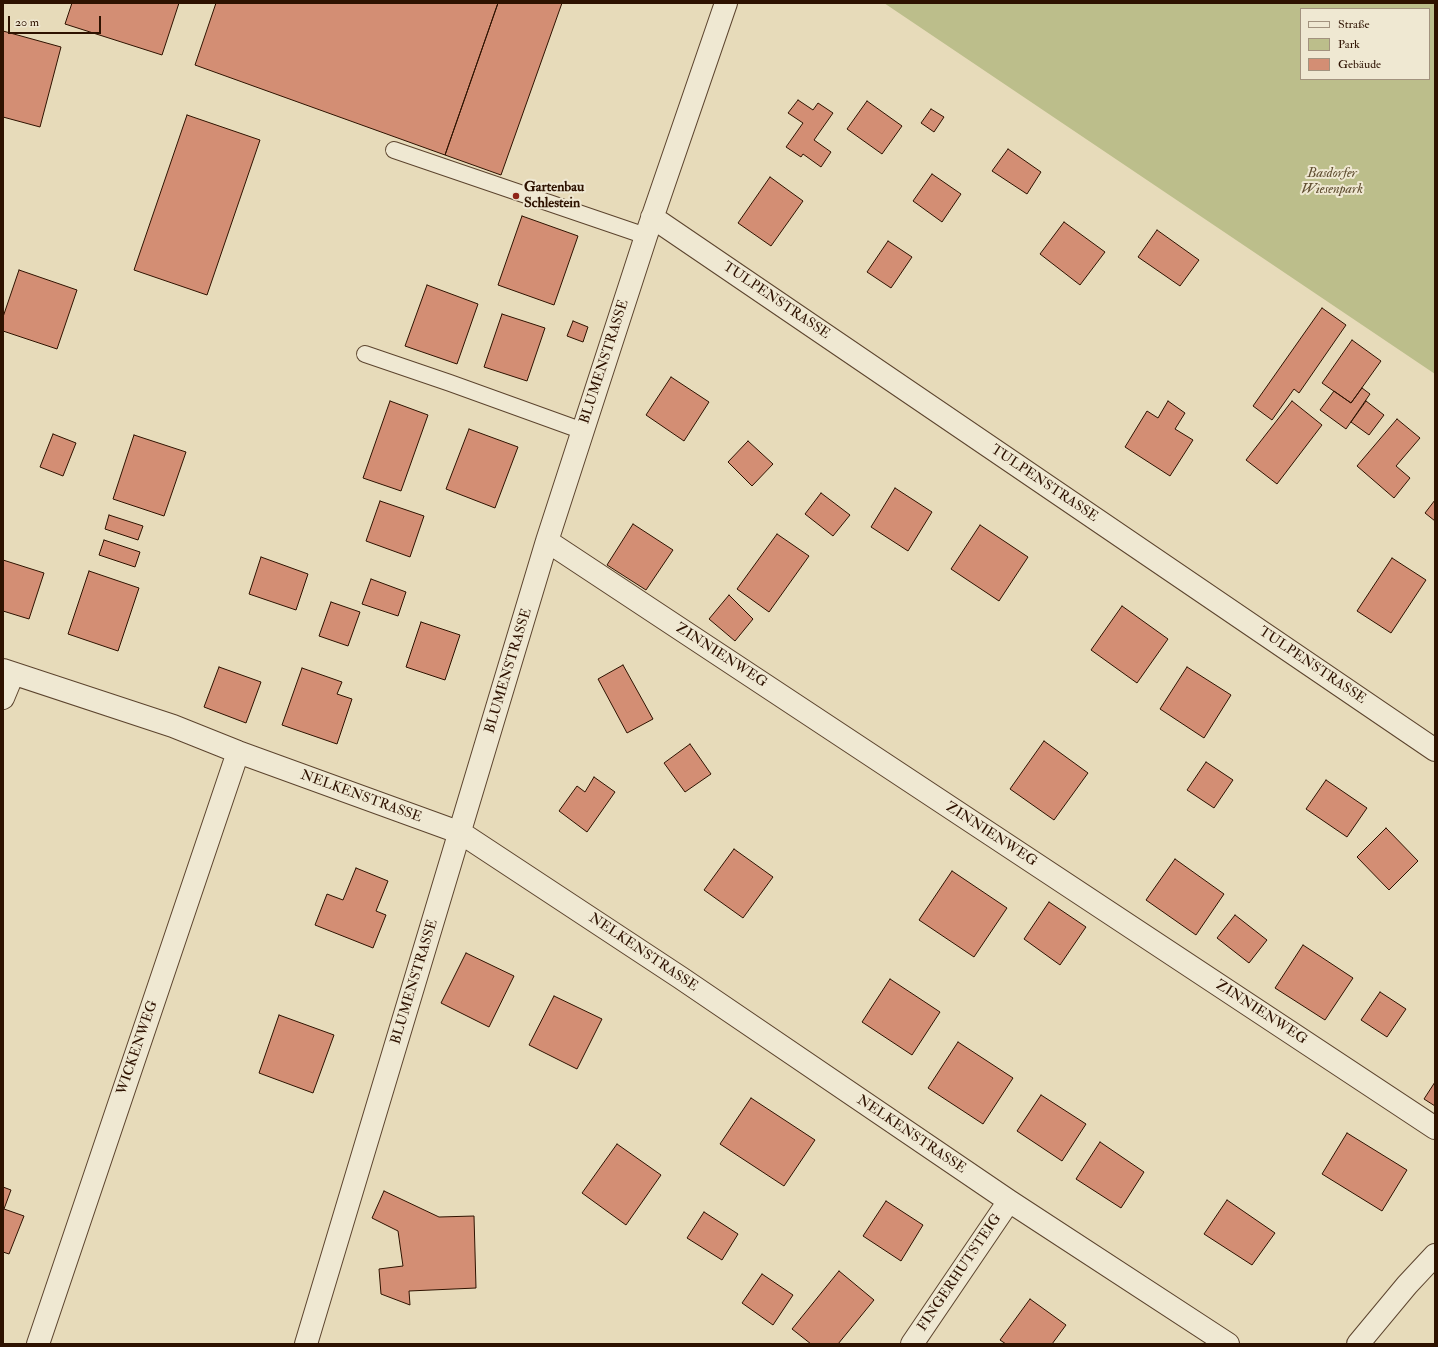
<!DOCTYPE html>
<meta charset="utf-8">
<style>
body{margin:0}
#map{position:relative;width:1438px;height:1347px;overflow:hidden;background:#e7dbba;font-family:"IM FELL Double Pica",serif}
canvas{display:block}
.frame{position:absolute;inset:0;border:4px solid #2e1200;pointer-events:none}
.legend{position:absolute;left:1300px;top:8px;width:130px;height:72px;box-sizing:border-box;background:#efe8d2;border:1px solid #a2927e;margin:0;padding:5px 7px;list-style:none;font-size:12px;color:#2e1200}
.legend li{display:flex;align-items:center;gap:8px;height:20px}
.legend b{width:20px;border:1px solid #a2927e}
.scale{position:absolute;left:8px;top:16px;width:93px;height:18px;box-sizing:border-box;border:2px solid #2e1200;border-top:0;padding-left:5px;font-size:12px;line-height:14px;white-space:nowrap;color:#2e1200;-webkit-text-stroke:3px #efe8d2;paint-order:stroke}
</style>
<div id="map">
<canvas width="1438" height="1347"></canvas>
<div class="frame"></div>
<ul class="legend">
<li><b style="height:5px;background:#efe8d2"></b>Straße</li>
<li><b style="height:11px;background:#bcbe8b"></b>Park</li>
<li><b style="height:11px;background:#d38e74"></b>Gebäude</li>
</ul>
<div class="scale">20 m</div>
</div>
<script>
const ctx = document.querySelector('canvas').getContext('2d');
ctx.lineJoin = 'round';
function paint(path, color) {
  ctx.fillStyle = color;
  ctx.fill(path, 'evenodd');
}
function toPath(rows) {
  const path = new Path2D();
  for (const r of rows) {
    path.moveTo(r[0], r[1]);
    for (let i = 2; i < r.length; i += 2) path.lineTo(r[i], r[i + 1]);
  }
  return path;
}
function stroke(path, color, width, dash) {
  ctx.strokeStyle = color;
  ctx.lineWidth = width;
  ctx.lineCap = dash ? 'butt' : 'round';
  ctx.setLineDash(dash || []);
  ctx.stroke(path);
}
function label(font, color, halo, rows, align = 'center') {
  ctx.font = font + ' "IM FELL Double Pica",serif';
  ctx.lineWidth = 4;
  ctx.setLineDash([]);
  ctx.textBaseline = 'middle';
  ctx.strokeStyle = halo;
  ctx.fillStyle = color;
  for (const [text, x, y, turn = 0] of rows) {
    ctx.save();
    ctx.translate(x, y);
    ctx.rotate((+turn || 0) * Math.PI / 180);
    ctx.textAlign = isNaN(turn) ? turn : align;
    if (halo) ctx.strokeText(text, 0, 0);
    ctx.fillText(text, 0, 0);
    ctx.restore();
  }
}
paint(toPath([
 [884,3,1435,3,1435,374],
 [1301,9,1429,9,1429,79,1301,79]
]), '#bcbe8b');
const building = toPath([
 [72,3,179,3,162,55,65,24,72,3],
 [216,3,498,3,445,155,195,65,216,3],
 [498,3,562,3,501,175,445,155,498,3],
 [3,31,61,47,40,127,3,117,3,31],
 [798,100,813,110,818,103,833,113,814,140,831,152,821,167,803,154,801,157,786,147,803,123,788,113,798,100],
 [867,101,902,126,882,154,847,129,867,101],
 [931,109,944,117,934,132,921,123,931,109],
 [187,115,260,140,207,295,134,270,187,115],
 [1008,149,1041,172,1027,194,992,171,1008,149],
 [932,174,961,194,942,222,913,201,932,174],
 [770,177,803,201,771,246,738,223,770,177],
 [522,216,578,236,554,305,498,285,522,216],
 [1064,222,1105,252,1080,285,1040,254,1064,222],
 [1157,230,1199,260,1180,286,1138,257,1157,230],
 [888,241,912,257,891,288,867,272,888,241],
 [19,270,77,290,57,349,3,331,3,317,19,270],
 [427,285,478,304,457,364,405,346,427,285],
 [1322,308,1346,325,1299,393,1294,389,1272,420,1253,406,1322,308],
 [502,314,545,328,527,381,484,367,502,314],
 [573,321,588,327,583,342,567,336,573,321],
 [1352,340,1381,361,1351,403,1322,383,1352,340],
 [671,377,709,402,684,441,646,415,671,377],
 [1362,388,1370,394,1346,429,1320,410,1334,391,1351,403,1362,388],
 [390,401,428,415,401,491,363,478,390,401],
 [1168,401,1185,413,1175,429,1193,440,1170,476,1125,447,1147,411,1158,418,1168,401],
 [1292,401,1322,425,1277,484,1246,460,1292,401],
 [1366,401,1384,415,1369,435,1351,422,1366,401],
 [1397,419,1420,438,1396,466,1410,478,1394,498,1357,466,1397,419],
 [469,429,518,447,495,508,446,489,469,429],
 [53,434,76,443,63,476,40,467,53,434],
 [134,435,186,452,164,516,113,499,134,435],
 [748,441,773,464,752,486,728,462,748,441],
 [895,488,932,512,908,551,871,527,895,488],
 [821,493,850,515,833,536,805,514,821,493],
 [1435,500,1435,521,1425,513,1435,500],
 [380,501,424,516,410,557,366,541,380,501],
 [109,515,143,526,138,540,105,529,109,515],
 [633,524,673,550,646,590,607,565,633,524],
 [980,525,1028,557,999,601,951,569,980,525],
 [777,534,809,556,769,612,737,589,777,534],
 [104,540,140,552,135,567,99,555,104,540],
 [261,557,308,574,296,610,249,594,261,557],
 [1392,558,1426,580,1391,633,1357,611,1392,558],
 [3,560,44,573,29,619,3,611,3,560],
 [89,571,139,588,118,651,68,634,89,571],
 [371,579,406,592,398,616,362,604,371,579],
 [729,595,753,619,735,641,709,619,729,595],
 [331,602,360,612,348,646,319,636,331,602],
 [1122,606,1168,639,1137,683,1091,650,1122,606],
 [421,622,460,635,445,680,406,667,421,622],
 [623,665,653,719,627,733,598,679,623,665],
 [219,667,261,682,246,723,204,707,219,667],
 [1187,667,1231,695,1204,738,1160,709,1187,667],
 [302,668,342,682,337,694,352,699,337,744,282,725,302,668],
 [1044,741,1088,773,1054,820,1010,789,1044,741],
 [690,744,711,774,685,792,664,763,690,744],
 [1206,762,1233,780,1214,808,1187,790,1206,762],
 [594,777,615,792,587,832,559,811,577,786,585,792,594,777],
 [1326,780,1367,808,1347,837,1306,809,1326,780],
 [1386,828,1418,861,1389,890,1357,857,1386,828],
 [734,849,773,877,743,918,704,890,734,849],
 [1175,859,1224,894,1196,935,1146,900,1175,859],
 [356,868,388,881,376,911,386,915,373,948,315,925,327,894,343,900,356,868],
 [952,871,1007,908,974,957,919,920,952,871],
 [1049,902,1086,927,1060,965,1024,939,1049,902],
 [1235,915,1267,940,1249,963,1217,938,1235,915],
 [1303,945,1353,978,1325,1020,1275,988,1303,945],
 [466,953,514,976,489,1027,441,1003,466,953],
 [890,979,940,1012,912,1055,862,1022,890,979],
 [1380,992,1406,1009,1387,1037,1361,1020,1380,992],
 [554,996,602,1019,577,1069,529,1045,554,996],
 [279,1015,334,1035,313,1093,259,1073,279,1015],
 [958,1042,1013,1078,983,1124,928,1088,958,1042],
 [1435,1082,1435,1106,1424,1099,1435,1082],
 [1041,1095,1086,1124,1062,1161,1017,1131,1041,1095],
 [751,1098,815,1140,784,1186,720,1144,751,1098],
 [1347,1133,1407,1170,1382,1211,1322,1174,1347,1133],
 [1100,1142,1144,1172,1121,1208,1076,1179,1100,1142],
 [617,1144,661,1175,626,1225,582,1193,617,1144],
 [3,1187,11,1190,4,1209,24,1216,9,1254,3,1252,3,1187],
 [384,1191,439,1217,474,1216,476,1288,409,1291,410,1305,381,1294,379,1269,403,1266,398,1231,372,1218,384,1191],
 [1227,1200,1275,1233,1252,1265,1204,1234,1227,1200],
 [886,1201,923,1225,901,1261,863,1236,886,1201],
 [704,1212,738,1234,722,1260,687,1238,704,1212],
 [839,1271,874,1300,838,1344,811,1344,792,1329,839,1271],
 [762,1274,793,1295,773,1325,742,1303,762,1274],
 [1030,1299,1066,1325,1052,1344,1006,1344,1000,1340,1030,1299]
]);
paint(building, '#d38e74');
stroke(building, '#2e1200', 1);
const service = toPath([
 [394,150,646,236],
 [365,354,450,383,583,431]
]);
const minor = toPath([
 [652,217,1435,750],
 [547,541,1435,1128],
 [3,670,173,726,238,752,461,833,681,978,1009,1201,1228,1344],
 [3,698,13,674],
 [38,1344,238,752],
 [306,1344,547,541,646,236,726,3],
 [912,1344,1009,1201],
 [1358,1344,1407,1285,1435,1255]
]);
stroke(service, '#5c442e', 18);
stroke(minor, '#5c442e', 24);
stroke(service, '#efe8d2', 16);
stroke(minor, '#efe8d2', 22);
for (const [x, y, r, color] of [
 [516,196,4,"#8f2418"]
]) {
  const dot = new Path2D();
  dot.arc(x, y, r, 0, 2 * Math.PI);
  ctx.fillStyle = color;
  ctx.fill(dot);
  stroke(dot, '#efe8d2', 1.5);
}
label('italic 14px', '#604e31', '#efe8d2', [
 ["Basdorfer",1332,174],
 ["Wiesenpark",1332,190]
]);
label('bold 14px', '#2e1200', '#efe8d2', [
 ["Gartenbau",524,188],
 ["Schlestein",524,204]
], 'left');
label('14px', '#2e1200', '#efe8d2', [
 ["TULPENSTRASSE",776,301,34],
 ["BLUMENSTRASSE",605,362,-72],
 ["TULPENSTRASSE",1044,484,34],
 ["ZINNIENWEG",721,656,33],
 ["TULPENSTRASSE",1312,666,34],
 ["BLUMENSTRASSE",509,671,-73],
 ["NELKENSTRASSE",361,797,20],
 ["ZINNIENWEG",991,835,33],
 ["NELKENSTRASSE",643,953,34],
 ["BLUMENSTRASSE",415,982,-73],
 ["ZINNIENWEG",1261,1013,33],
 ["WICKENWEG",138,1048,-71],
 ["NELKENSTRASSE",911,1135,34],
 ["FINGERHUTSTEIG",960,1273,-56]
]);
</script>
